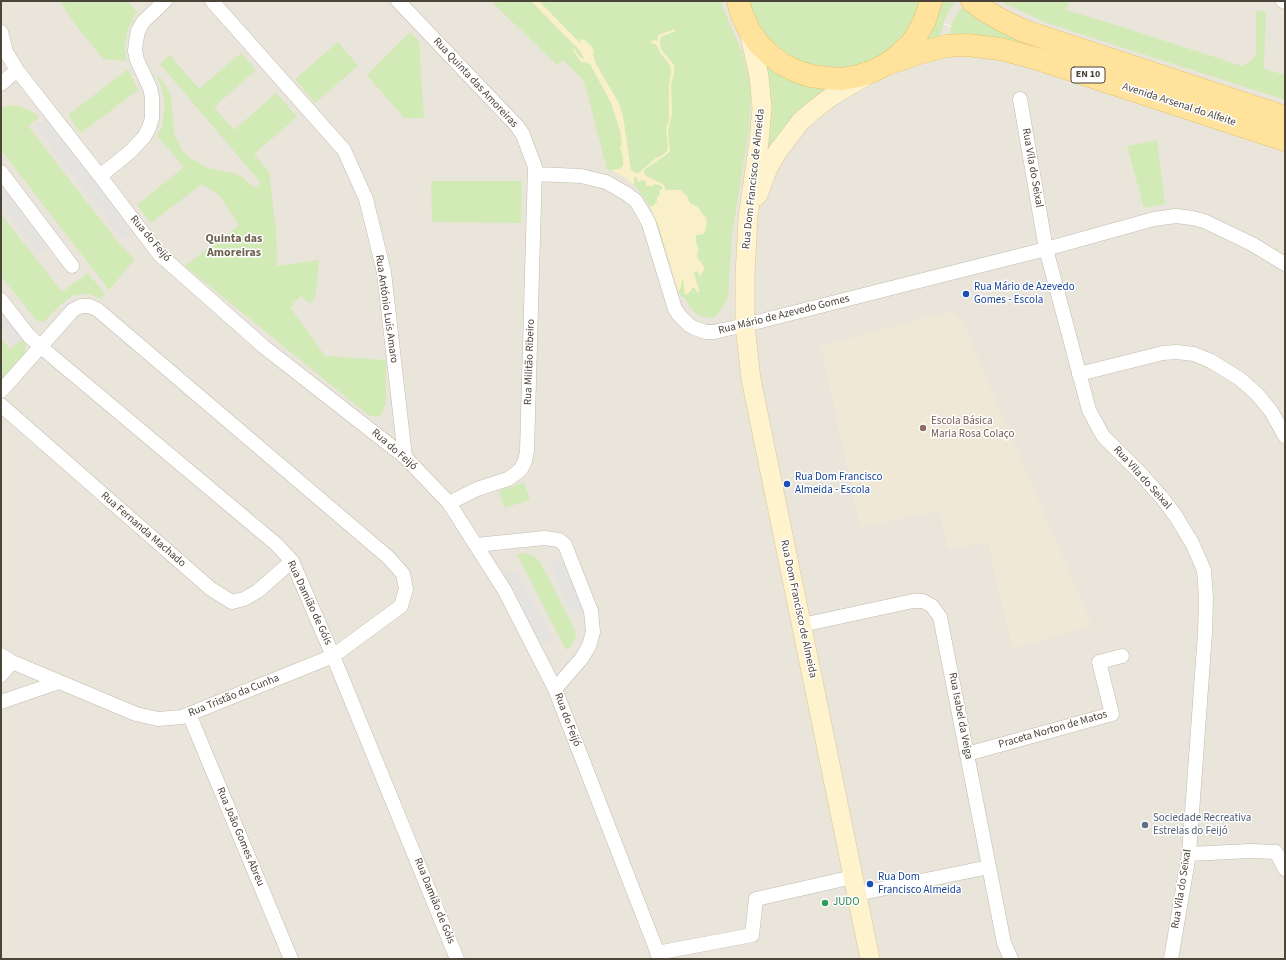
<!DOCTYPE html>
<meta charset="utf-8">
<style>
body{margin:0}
#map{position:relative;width:1286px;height:960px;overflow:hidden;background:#f6f3ec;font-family:"Source Sans 3",sans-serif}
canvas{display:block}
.frame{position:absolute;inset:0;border:2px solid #4b4439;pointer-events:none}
</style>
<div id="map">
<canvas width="1286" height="960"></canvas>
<div class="frame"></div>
</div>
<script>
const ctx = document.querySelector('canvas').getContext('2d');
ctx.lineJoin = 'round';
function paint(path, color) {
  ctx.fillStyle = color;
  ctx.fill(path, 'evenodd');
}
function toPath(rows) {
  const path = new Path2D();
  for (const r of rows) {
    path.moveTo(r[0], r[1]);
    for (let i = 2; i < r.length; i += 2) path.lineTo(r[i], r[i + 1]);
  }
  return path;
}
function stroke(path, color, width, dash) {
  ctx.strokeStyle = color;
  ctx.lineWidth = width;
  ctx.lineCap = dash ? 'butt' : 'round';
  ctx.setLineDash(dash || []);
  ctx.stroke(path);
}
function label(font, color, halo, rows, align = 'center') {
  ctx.font = font + ' "Source Sans 3",sans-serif';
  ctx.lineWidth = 3;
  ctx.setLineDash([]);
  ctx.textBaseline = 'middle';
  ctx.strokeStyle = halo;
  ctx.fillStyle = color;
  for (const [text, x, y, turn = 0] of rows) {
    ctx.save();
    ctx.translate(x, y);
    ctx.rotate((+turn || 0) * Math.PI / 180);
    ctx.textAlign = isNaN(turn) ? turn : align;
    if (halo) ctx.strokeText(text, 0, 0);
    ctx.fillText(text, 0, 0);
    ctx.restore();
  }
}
paint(toPath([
 [1,1,885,1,1000,47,1029,56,887,1,1285,1,1285,959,1,959]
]), '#eae5da');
paint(toPath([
 [948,312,956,313,962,320,1092,626,1012,649,988,542,948,549,940,511,860,527,821,346]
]), '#efe8d6');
paint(toPath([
 [60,1,127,1,137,12,128,29,125,45,126,61,103,59,74,23],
 [494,1,720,1,742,52,748,73,751,94,749,128,732,235,728,296,725,303,717,315,712,318,700,316,694,312,689,306,686,299,680,295,653,211,636,187,626,178,607,169,584,81,563,60,557,65,492,2],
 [748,1,922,1,921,6,902,40,881,57,843,70,817,68,780,52,762,33],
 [941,1,955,1,946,16,940,37,929,39,927,38],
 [999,1,1069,1,1066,10,1116,25,1242,66,1250,62,1256,54,1256,10,1266,12,1264,69,1285,75,1285,100,1047,23],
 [963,6,1285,127,1285,131,949,36,953,20],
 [410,32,419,41,424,118,404,118,367,75],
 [338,42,358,66,315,103,295,79],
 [241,53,256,70,214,107,234,130,276,93,297,117,254,154,269,172,276,231,277,266,319,260,317,288,315,297,310,304,301,296,290,307,325,356,386,360,386,402,382,414,378,417,368,415,185,266,239,225,220,196,202,184,151,223,137,205,184,167,157,136,162,127,165,104,161,86,157,78,159,76,170,93,172,104,174,134,182,150,187,156,208,168,233,173,242,177,255,188,261,183,160,64,170,55,199,89],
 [766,66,813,87,825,89,825,91,769,153,764,150],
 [128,69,138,90,81,133,68,115],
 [15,105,23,107,37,115,39,118,28,126,121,246,135,259,109,290,1,150,1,107],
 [1157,140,1165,204,1144,208,1127,146],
 [431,181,522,181,521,223,432,222],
 [1,214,62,292,88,273,105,294,101,299,89,294,83,294,72,296,60,305,45,321,41,322,36,320,1,276],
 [1,338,10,349,23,339,26,347,24,355,1,379],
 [524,483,530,500,504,508,499,491],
 [523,553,529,554,535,557,540,562,574,628,576,635,574,641,571,646,566,650,517,554]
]), '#d2eab5');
paint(toPath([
 [531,1,539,1,580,43,581,42,580,39,585,40,591,46,594,51,593,54,596,64,619,103,623,116,631,170,637,174,656,158,663,155,667,151,668,145,666,128,669,120,669,86,671,73,670,65,661,54,658,48,655,44,650,43,653,40,658,41,658,35,675,29,675,31,661,37,660,42,661,49,674,65,674,74,671,84,672,114,668,131,670,151,666,155,645,169,644,173,646,176,663,184,666,190,681,190,687,196,690,203,699,208,702,214,706,217,707,224,704,234,696,235,696,243,699,249,697,253,698,259,701,262,705,269,702,272,701,277,697,271,694,272,697,284,700,291,697,292,695,288,692,288,690,292,685,295,683,280,681,282,681,288,678,291,658,224,650,206,653,206,657,201,657,197,660,194,659,191,663,188,661,186,655,184,652,186,646,186,646,182,643,180,638,182,637,178,634,177,634,185,626,178,611,170,620,169,623,165,623,157,620,148,622,144,620,130,611,103,590,64,585,62,581,62,573,50,574,48,578,55,583,59,584,58,579,50]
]), '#f9efc9');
paint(toPath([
 [46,118,133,231,122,239,35,126],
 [1,185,49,247,39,255,1,205],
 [1,310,23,339,13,346,1,331],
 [548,557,565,564,584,614,569,609],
 [502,571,517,572,551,637,551,643,539,643]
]), '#e5e3e0');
const street = toPath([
 [212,1,344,150,366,199,384,272,405,457],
 [398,1,517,126,523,135,535,167,527,451,525,461,521,469,515,474,508,479,477,489,449,503],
 [1283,1,1285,2],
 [1,32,6,52,17,70,100,176,159,254,263,346,405,457,449,503,505,591,555,689,660,959],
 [1,84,17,70],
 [1020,99,1046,249,1089,410,1103,436,1139,472,1163,499,1175,515,1192,543,1204,570,1206,598,1205,633,1189,854,1171,959],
 [1,172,72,266],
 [535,174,581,176,606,182,627,194,636,201,645,216,649,224,675,309,679,315,689,325,694,328,706,332,714,332,745,325,1046,249,1154,219,1176,216,1192,218,1204,221,1252,244,1285,264],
 [100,176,131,151,144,137,149,128,152,118,152,97,150,88,137,60,135,51,136,42,138,31,143,22,165,1],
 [1,300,29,336,41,347,276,544,292,561,333,656,457,959],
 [1079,374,1163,353,1177,352,1194,354,1211,361,1240,379,1257,394,1271,411,1285,436],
 [1,391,73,310,81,306,90,306,98,310,389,558,403,574,406,589,401,606,333,656,182,717,158,719,136,714,12,662,1,655],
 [1,405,211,589,232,602,244,599,258,591,292,561],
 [476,545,544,538,559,540,565,545,591,611,593,632,589,646,582,658,555,689],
 [802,625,913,601,923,601,932,606,940,617,1004,943,1011,959],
 [1,675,12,662],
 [1,702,59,682],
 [189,714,291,959],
 [967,754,1112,714,1099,662,1122,656],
 [1189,854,1250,851,1276,852,1285,869],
 [857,894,989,867],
 [657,953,752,935,756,899,853,877]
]);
const secondary = toPath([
 [749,31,759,76,762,108,759,142,748,217,745,276,745,325,751,379,870,959],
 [758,195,769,166,778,151,801,121,815,109,832,96,864,77]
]);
const primary = toPath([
 [738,1,742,15,749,30,758,43,769,54,782,64,796,71,811,76,826,78,842,79,858,76,873,71,887,64,899,55,910,45,918,33,925,20,931,1],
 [972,1,984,10,1003,21,1024,31,1285,117],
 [887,64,916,54,946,46,966,45,1001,49,1038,59,1285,140]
]);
stroke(street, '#c2bbae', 15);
stroke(secondary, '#d6c79b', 20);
stroke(primary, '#e6c16a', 23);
stroke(street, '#fff', 14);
stroke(secondary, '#fff3cd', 19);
stroke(primary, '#ffe39c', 22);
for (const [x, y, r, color] of [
 [966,294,4,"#1a4fb4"],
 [923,428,4,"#8d6e63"],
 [787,484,4,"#1a4fb4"],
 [1145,825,4,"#5c6f8a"],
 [870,884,4,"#1a4fb4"],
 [825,903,4,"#2e9e5b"]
]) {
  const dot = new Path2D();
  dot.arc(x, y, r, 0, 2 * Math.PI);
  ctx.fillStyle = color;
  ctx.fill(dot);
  stroke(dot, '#fff', 1.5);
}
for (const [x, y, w] of [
 [1088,75,34]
]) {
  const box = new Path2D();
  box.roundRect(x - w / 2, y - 8, w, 16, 3);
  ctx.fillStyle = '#fff';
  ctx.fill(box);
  stroke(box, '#4b4439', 1);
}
label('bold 10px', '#4b4439', null, [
 ["EN 10",1088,75]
]);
label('11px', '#4b4439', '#fff', [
 ["Rua Quinta das Amoreiras",475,83,47],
 ["Avenida Arsenal do Alfeite",1179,105,18],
 ["Rua Vila do Seixal",1032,168,80],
 ["Rua Dom Francisco de Almeida",754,179,-84],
 ["Rua do Feijó",150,239,50],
 ["Rua António Luís Amaro",386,309,82],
 ["Rua Mário de Azevedo Gomes",784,315,-14],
 ["Rua Militão Ribeiro",530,362,-88],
 ["Rua do Feijó",394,450,41],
 ["Rua Vila do Seixal",1142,478,48],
 ["Rua Fernanda Machado",143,530,41],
 ["Rua Damião de Góis",309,603,65],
 ["Rua Dom Francisco de Almeida",798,609,78],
 ["Rua Tristão da Cunha",234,696,-22],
 ["Rua Isabel da Veiga",960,716,79],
 ["Rua do Feijó",567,720,69],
 ["Praceta Norton de Matos",1053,730,-16],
 ["Rua João Gomes Abreu",240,837,67],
 ["Rua Vila do Seixal",1182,889,-81],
 ["Rua Damião de Góis",434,901,68]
]);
label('11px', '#164399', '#fff', [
 ["Rua Mário de Azevedo",974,288],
 ["Gomes - Escola",974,301],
 ["Rua Dom Francisco",795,478],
 ["Almeida - Escola",795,491],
 ["Rua Dom",878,878],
 ["Francisco Almeida",878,891]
], 'left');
label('11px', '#785e54', '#fff', [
 ["Escola Básica",931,422],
 ["Maria Rosa Colaço",931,435]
], 'left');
label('11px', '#4e5e75', '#fff', [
 ["Sociedade Recreativa",1153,819],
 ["Estrelas do Feijó",1153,832]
], 'left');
label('11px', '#27864d', '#fff', [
 ["JUDO",833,903]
], 'left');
label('bold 12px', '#6e6250', '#fff', [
 ["Quinta das",234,239],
 ["Amoreiras",234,253]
]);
</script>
